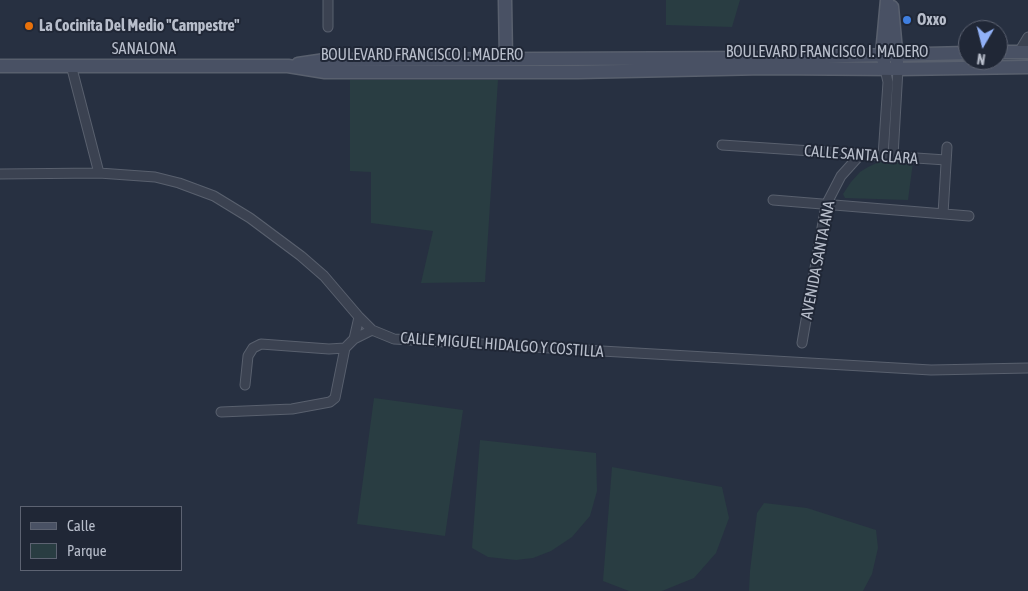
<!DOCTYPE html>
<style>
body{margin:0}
#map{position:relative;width:1028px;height:591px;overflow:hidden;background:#273041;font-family:"Asap Condensed",sans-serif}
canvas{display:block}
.legend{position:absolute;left:20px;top:506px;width:162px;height:65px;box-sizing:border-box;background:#202736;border:1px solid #5d6372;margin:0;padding:6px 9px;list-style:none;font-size:15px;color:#b8becb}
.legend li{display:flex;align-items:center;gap:10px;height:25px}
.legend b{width:25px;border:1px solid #5d6372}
.north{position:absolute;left:958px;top:20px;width:50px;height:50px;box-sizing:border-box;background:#202736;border:1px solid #5d6372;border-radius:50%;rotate:188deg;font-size:14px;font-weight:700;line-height:20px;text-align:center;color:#b8becb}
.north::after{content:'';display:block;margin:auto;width:18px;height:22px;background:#91b1f7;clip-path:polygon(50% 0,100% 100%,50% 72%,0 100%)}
</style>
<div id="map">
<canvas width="1028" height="591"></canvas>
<ul class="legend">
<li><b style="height:6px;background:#495164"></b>Calle</li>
<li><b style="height:14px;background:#293d42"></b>Parque</li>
</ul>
<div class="north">N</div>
</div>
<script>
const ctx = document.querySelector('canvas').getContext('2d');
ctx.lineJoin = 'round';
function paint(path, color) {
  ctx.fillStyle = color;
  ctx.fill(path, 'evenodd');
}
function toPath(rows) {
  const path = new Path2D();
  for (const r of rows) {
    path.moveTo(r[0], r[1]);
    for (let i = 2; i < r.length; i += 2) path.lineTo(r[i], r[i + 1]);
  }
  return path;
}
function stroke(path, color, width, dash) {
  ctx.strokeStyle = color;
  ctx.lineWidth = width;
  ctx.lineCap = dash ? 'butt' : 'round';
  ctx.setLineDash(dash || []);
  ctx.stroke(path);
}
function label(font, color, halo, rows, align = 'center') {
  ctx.font = font + ' "Asap Condensed",sans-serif';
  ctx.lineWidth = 4;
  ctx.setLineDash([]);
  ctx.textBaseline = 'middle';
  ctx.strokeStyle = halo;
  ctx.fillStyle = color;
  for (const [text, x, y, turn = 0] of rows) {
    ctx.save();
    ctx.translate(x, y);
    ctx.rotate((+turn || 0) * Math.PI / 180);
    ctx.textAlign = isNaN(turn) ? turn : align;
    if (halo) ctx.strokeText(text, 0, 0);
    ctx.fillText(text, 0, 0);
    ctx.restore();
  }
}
paint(toPath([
 [666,0,740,0,732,27,666,25],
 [350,80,498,80,485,282,421,283,433,231,371,223,371,172,350,171],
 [879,162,913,162,908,200,845,198,843,194,851,182,860,172,868,167],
 [374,398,463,410,445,536,357,524],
 [480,440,596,453,597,491,590,516,572,537,551,551,533,558,516,560,488,557,472,548],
 [612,467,722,487,729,518,716,553,694,578,662,591,629,591,603,581],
 [764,503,807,508,876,530,878,548,872,574,863,591,749,591,750,571,757,513]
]), '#293d42');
const street = toPath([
 [328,0,328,27],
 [1019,52,1028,37],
 [71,65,99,173],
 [722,145,946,160],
 [883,156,888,82,885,69],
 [893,156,898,69],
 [0,174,99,173,155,177,179,183,214,196,250,218,301,256,324,276,359,317,372,330,394,339,931,370,1028,368],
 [773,200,969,216],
 [943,214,947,147],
 [354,339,359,317],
 [802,343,826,205,841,176,859,156],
 [245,385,248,356,253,348,261,344,329,349,345,348,354,339,372,330],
 [221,412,292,409,330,402,335,398,345,348]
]);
const secondary = toPath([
 [505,0,506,59],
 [892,7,897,62],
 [998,52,1028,52],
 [884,62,882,54,887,0],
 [298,64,325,60,764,58,968,53],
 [0,66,288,66,325,72,578,72,765,68,898,69,1028,67]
]);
stroke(street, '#59606e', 11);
stroke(secondary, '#59606e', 15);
stroke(street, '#3b4251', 9);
stroke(secondary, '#495164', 12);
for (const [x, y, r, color] of [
 [907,20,5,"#3f7fe0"],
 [29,26,5,"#e8710a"]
]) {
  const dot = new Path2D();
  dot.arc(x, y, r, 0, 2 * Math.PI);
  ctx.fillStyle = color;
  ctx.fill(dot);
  stroke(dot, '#202736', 2);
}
label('bold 16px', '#b8becb', '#202736', [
 ["Oxxo",917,20],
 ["La Cocinita Del Medio \"Campestre\"",39,26]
], 'left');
label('16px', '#b8becb', '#202736', [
 ["SANALONA",144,49],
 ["BOULEVARD FRANCISCO I. MADERO",827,52],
 ["BOULEVARD FRANCISCO I. MADERO",422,55],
 ["CALLE SANTA CLARA",861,155,4],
 ["AVENIDA SANTA ANA",818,260,-79],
 ["CALLE MIGUEL HIDALGO Y COSTILLA",502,345,4]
]);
</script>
